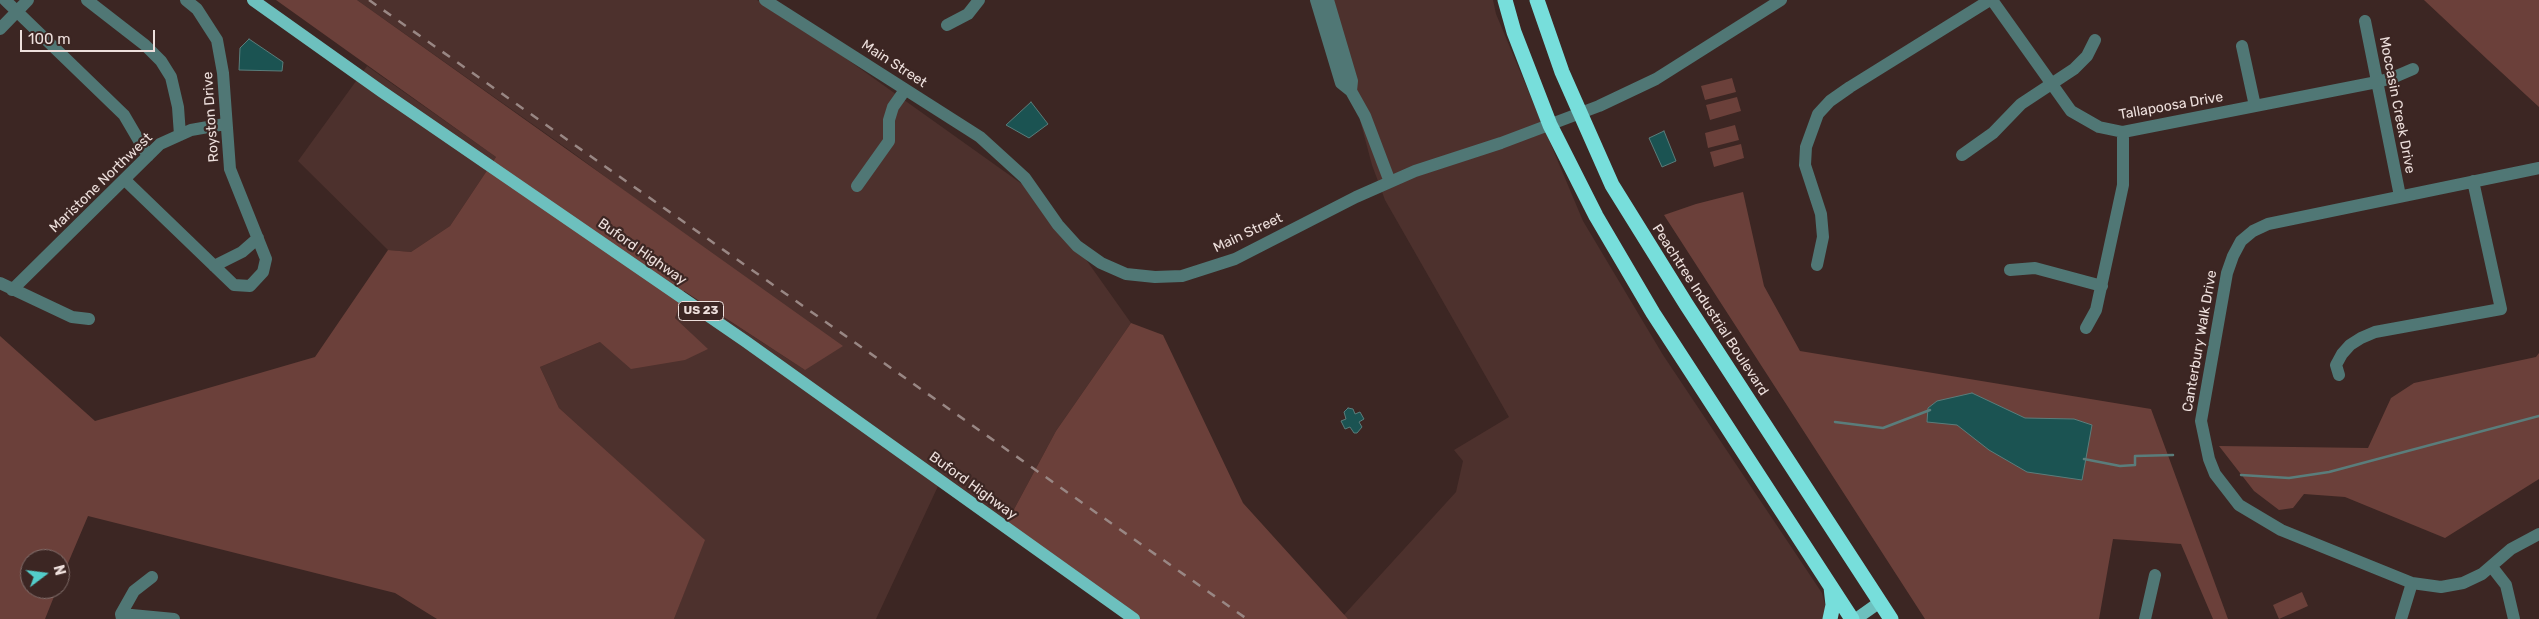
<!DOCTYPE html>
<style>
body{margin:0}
#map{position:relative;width:2539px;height:619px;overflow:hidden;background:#3c2623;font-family:Rubik,sans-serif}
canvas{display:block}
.north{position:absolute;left:20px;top:549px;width:50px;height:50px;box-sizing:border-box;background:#3c2623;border:1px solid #83706d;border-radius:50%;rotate:75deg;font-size:14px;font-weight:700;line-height:20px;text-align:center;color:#eddfdc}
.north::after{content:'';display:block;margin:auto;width:18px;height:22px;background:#53cdca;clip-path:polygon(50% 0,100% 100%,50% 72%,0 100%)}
.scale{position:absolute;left:20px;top:30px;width:135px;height:22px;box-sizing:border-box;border:2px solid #eddfdc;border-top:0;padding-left:6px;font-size:15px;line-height:18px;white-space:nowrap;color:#eddfdc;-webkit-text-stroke:4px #3c2623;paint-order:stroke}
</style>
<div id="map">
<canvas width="2539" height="619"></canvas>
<div class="north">N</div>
<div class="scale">100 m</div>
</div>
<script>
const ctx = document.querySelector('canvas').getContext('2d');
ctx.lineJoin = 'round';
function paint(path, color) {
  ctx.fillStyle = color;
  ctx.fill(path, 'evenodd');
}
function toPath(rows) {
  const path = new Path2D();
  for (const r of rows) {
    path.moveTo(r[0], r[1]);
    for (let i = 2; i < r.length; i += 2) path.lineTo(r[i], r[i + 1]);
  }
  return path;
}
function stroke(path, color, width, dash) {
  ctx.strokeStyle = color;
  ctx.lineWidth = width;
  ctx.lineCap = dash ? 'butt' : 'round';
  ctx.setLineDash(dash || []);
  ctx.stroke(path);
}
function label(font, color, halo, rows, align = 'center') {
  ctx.font = font + ' Rubik,sans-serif';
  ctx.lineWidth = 4.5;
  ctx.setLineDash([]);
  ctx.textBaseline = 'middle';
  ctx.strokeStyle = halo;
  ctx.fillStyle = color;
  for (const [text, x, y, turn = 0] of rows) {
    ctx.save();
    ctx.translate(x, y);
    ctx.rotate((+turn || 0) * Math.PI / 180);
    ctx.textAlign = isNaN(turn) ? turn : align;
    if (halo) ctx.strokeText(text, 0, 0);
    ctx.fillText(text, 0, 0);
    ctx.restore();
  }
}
paint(toPath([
 [357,0,757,0,820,40,1043,199,1131,323,1056,431,1004,528,939,484,876,619,674,619,704,540,559,408,540,367,600,342,707,349,675,318,683,291,805,370,679,231,569,150],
 [1328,0,1493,0,1496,14,1583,221,1663,355,1822,593,1826,608,1824,619,1348,619,1343,616,1456,492,1463,461,1454,450,1509,417,1385,200,1372,165],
 [367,66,496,157,450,226,411,252,388,250,298,161]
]), '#4d312d');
paint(toPath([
 [276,0,357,0,843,346,805,370,684,291,675,318,708,349,685,360,631,369,600,342,540,367,559,408,705,540,674,619,437,619,395,593,88,516,60,582,60,559,30,559,30,589,57,589,45,619,0,619,0,336,95,421,315,357,388,250,411,252,450,226,496,157],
 [2424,0,2539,0,2539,107,2488,60],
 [1732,78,1736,92,1705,100,1701,86],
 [1737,97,1741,111,1710,120,1706,105],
 [1735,125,1739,140,1708,148,1705,133],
 [1741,144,1744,158,1714,167,1710,152],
 [1743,192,1764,286,1800,351,2151,409,2228,619,2213,619,2181,544,2113,539,2099,619,1925,619,1664,215,1696,204],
 [1131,323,1163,335,1243,503,1348,619,1139,619,1004,528,1056,431],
 [2539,353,2539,479,2445,538,2345,497,2304,494,2293,508,2279,510,2254,491,2219,446,2368,448,2391,398,2414,383,2536,357],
 [2302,592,2308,606,2279,619,2273,605]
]), '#6b403a');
const water = toPath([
 [249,39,283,62,282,71,239,70,240,48,249,39],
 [1031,102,1048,124,1029,138,1006,125,1031,102],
 [1664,131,1676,161,1662,167,1649,138,1664,131],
 [1972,393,2025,418,2074,419,2092,425,2082,480,2027,472,1989,450,1957,425,1927,422,1928,408,1937,401,1972,393],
 [1348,408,1353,409,1355,414,1360,412,1364,419,1359,422,1362,427,1357,433,1354,433,1350,427,1345,429,1341,421,1346,419,1344,412,1348,408]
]);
paint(water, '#1b5352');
stroke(water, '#5a7d7b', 1);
stroke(toPath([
 [1835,422,1883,428,1930,410],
 [2084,459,2120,466,2135,465,2135,456,2173,455],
 [2241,475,2289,478,2329,472,2539,416]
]), '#5a7d7b', 2.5);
stroke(toPath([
 [5,0,124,115,148,156],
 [87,0,145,45,161,61,171,77,178,107,180,135],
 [765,0,980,137,1025,178,1058,225,1077,246,1101,263,1126,274,1155,277,1182,276,1235,259,1356,197,1415,171,1501,143,1599,106,1656,79,1781,0],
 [1316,0,1341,83,1351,91,1352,81,1328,0],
 [1992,0,2071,111,2099,127,2123,132,2377,82,2392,78,2413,69],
 [2365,21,2400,196],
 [947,25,968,14,979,0],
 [0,29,28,0],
 [2242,46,2255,106],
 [1351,91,1365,116,1390,182],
 [1962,155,1993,133,2021,104,2074,69,2087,56,2095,40],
 [2539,168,2268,224,2253,231,2241,241,2233,256,2227,273,2201,421,2209,459,2215,474,2239,505,2281,530,2412,583,2441,587,2463,583,2482,574,2511,549,2539,534],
 [125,180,234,285,250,286,263,272,266,259,230,169,223,73,217,40,197,9,186,0],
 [857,186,889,141,889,120,893,107,905,90],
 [1817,265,1823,237,1821,214,1805,165,1806,147,1818,114,1830,101,1850,87,1990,0],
 [214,266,242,252,258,238],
 [2010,270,2035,268,2102,286],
 [0,283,72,317,89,319],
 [12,290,160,144,191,130,225,124],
 [2086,328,2096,310,2123,185,2123,132],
 [2339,375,2336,365,2342,354,2350,345,2361,338,2375,332,2501,309,2473,181],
 [2492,567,2506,585,2514,619],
 [121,614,174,619],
 [122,619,121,614,134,591,152,577],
 [2145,619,2155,575],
 [2401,619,2412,583]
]), '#507775', 12);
stroke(toPath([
 [253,0,381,91,745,341,1134,619],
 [1856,619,1880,602]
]), '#6dc0be', 12);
stroke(toPath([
 [1505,0,1514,32,1550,125,1596,216,1653,313,1852,619],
 [1537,0,1562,72,1612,185,1686,304,1891,619],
 [1830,619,1833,605,1831,587]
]), '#77dedb', 15);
stroke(toPath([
 [369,0,1247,619]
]), '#998784', 2.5, [9, 9]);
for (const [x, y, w] of [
 [701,311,45]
]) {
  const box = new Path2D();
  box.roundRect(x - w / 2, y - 9.5, w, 19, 4);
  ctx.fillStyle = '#3c2623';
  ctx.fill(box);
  stroke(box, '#eddfdc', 1);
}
label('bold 12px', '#eddfdc', null, [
 ["US 23",701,311]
]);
label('14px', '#eddfdc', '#3c2623', [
 ["Main Street",894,64,33],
 ["Moccasin Creek Drive",2397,105,79],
 ["Tallapoosa Drive",2171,106,-10],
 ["Royston Drive",211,117,-94],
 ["Maristone Northwest",101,183,-44],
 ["Main Street",1248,233,-25],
 ["Buford Highway",642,252,35],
 ["Peachtree Industrial Boulevard",1710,310,57],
 ["Canterbury Walk Drive",2200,341,-80],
 ["Buford Highway",973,486,36]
]);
</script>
